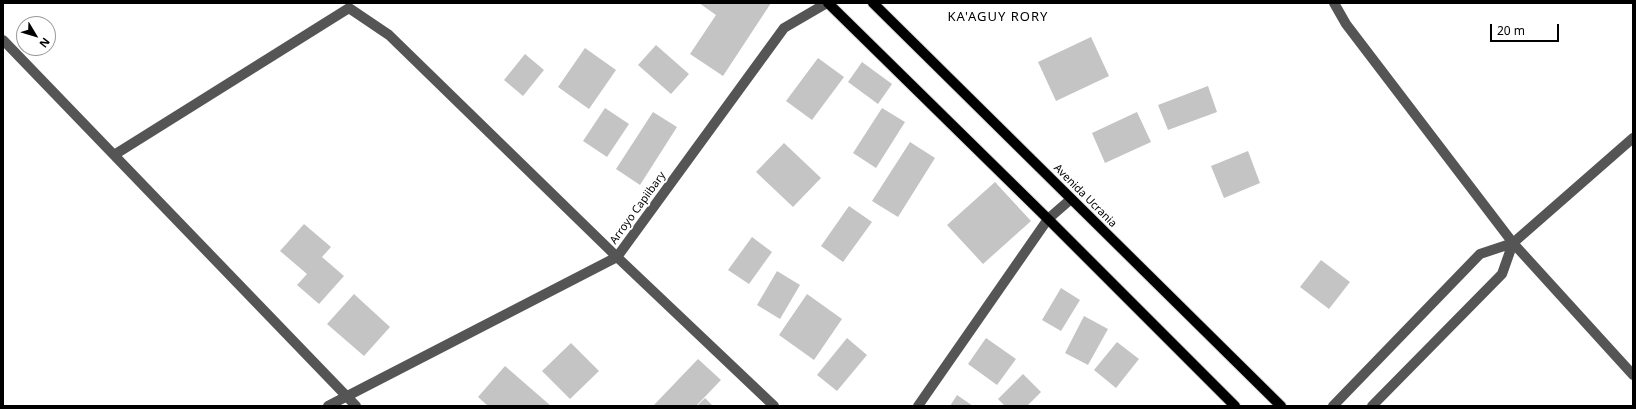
<!DOCTYPE html>
<style>
body{margin:0}
#map{position:relative;width:1636px;height:409px;overflow:hidden;background:#fff;font-family:"Noto Sans",sans-serif}
canvas{display:block}
.frame{position:absolute;inset:0;border:4px solid #000;pointer-events:none}
.north{position:absolute;left:16px;top:16px;width:40px;height:40px;box-sizing:border-box;background:#fff;border:1px solid #999;border-radius:50%;rotate:128deg;font-size:11px;font-weight:700;line-height:16px;text-align:center;color:#000}
.north::after{content:'';display:block;margin:auto;width:14px;height:18px;background:#000;clip-path:polygon(50% 0,100% 100%,50% 72%,0 100%)}
.scale{position:absolute;left:1490px;top:24px;width:69px;height:18px;box-sizing:border-box;border:2px solid #000;border-top:0;padding-left:5px;font-size:12px;line-height:14px;white-space:nowrap;color:#000;-webkit-text-stroke:3px #fff;paint-order:stroke}
</style>
<div id="map">
<canvas width="1636" height="409"></canvas>
<div class="frame"></div>
<div class="north">N</div>
<div class="scale">20 m</div>
</div>
<script>
const ctx = document.querySelector('canvas').getContext('2d');
ctx.lineJoin = 'round';
function paint(path, color) {
  ctx.fillStyle = color;
  ctx.fill(path, 'evenodd');
}
function toPath(rows) {
  const path = new Path2D();
  for (const r of rows) {
    path.moveTo(r[0], r[1]);
    for (let i = 2; i < r.length; i += 2) path.lineTo(r[i], r[i + 1]);
  }
  return path;
}
function stroke(path, color, width, dash) {
  ctx.strokeStyle = color;
  ctx.lineWidth = width;
  ctx.lineCap = dash ? 'butt' : 'round';
  ctx.setLineDash(dash || []);
  ctx.stroke(path);
}
function label(font, color, halo, rows, align = 'center') {
  ctx.font = font + ' "Noto Sans",sans-serif';
  ctx.lineWidth = 4;
  ctx.setLineDash([]);
  ctx.textBaseline = 'middle';
  ctx.strokeStyle = halo;
  ctx.fillStyle = color;
  for (const [text, x, y, turn = 0] of rows) {
    ctx.save();
    ctx.translate(x, y);
    ctx.rotate((+turn || 0) * Math.PI / 180);
    ctx.textAlign = isNaN(turn) ? turn : align;
    if (halo) ctx.strokeText(text, 0, 0);
    ctx.fillText(text, 0, 0);
    ctx.restore();
  }
}
paint(toPath([
 [699,3,771,3,723,76,690,54,716,15],
 [1091,37,1109,76,1056,101,1038,62],
 [656,45,689,74,671,94,638,65],
 [585,48,616,70,589,109,558,87],
 [525,54,544,70,523,96,504,80],
 [818,58,844,77,812,120,786,101],
 [862,62,892,84,878,104,848,82],
 [1208,86,1217,112,1168,130,1158,105],
 [605,108,629,124,607,157,583,141],
 [882,108,905,122,876,168,853,153],
 [653,112,677,127,640,185,616,169],
 [1137,112,1151,142,1105,163,1092,133],
 [910,142,935,158,898,217,872,201],
 [784,143,821,178,793,207,756,172],
 [1248,151,1260,183,1224,198,1211,166],
 [995,182,1031,221,983,264,947,225],
 [849,206,872,222,843,262,821,246],
 [304,224,331,247,322,257,344,276,319,304,297,285,307,274,280,251],
 [752,237,772,252,749,284,728,270],
 [1321,260,1350,282,1329,309,1300,287],
 [777,271,800,285,780,319,757,305],
 [1061,288,1080,300,1061,331,1042,320],
 [354,294,390,327,364,356,327,324],
 [807,294,842,319,814,360,779,335],
 [1084,316,1108,329,1088,365,1065,353],
 [847,338,867,355,837,391,817,375],
 [986,338,1016,359,997,385,968,364],
 [1117,342,1139,359,1116,388,1094,370],
 [571,343,599,371,570,399,542,371],
 [698,359,721,380,696,406,653,406],
 [505,366,551,406,488,406,478,397],
 [1023,374,1041,392,1027,406,1005,406,998,399],
 [957,395,973,406,950,406],
 [705,398,713,406,697,406]
]), '#c4c4c4');
const major = toPath([
 [828,3,1048,219,1235,406],
 [873,3,1281,406]
]);
stroke(major, '#dbdbdb', 12);
stroke(toPath([
 [1334,3,1346,24,1513,243,1633,375],
 [3,40,356,406],
 [114,155,349,8,389,35,617,257,774,406],
 [1513,243,1633,138],
 [328,406,617,257,784,28,827,3],
 [918,406,1048,219,1071,199],
 [1333,406,1480,254,1513,243,1502,274,1372,406]
]), '#555', 10);
stroke(major, '#000', 10);
label('11px', '#000', '#fff', [
 ["Avenida Ucrania",1085,196,45],
 ["Arroyo Capiibary",638,208,-54]
]);
ctx.letterSpacing = '1px';
label('13px', '#000', '#fff', [
 ["KA'AGUY RORY",998,17]
]);
ctx.letterSpacing = '0px';
</script>
